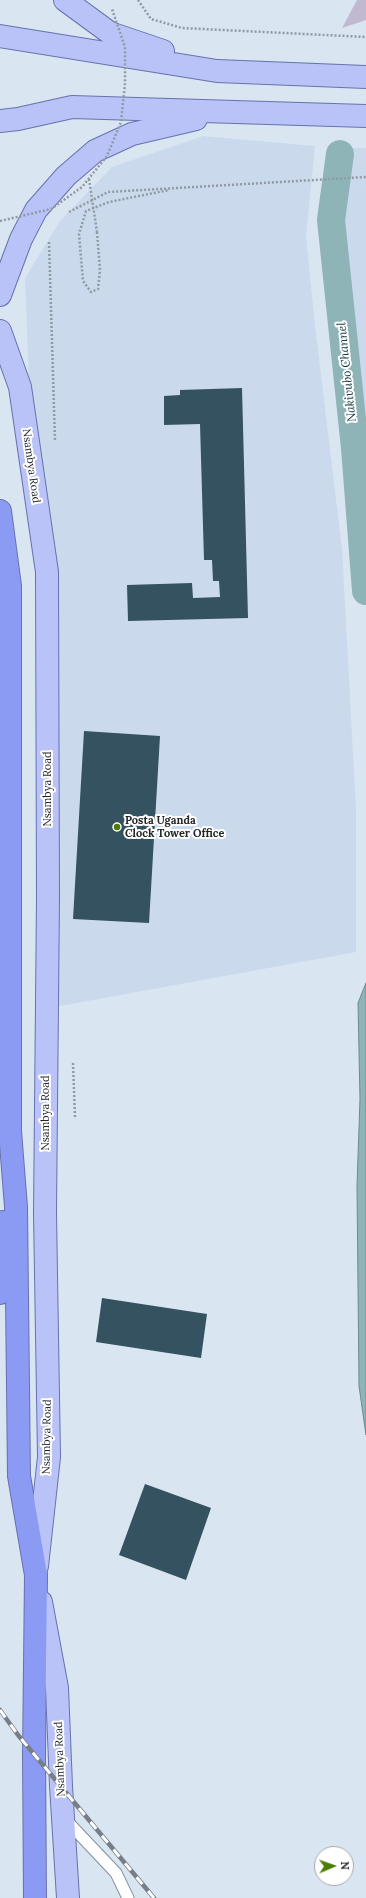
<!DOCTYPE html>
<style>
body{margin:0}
#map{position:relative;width:366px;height:1898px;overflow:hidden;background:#dae5f2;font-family:Lora,serif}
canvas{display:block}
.north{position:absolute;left:314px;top:1846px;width:40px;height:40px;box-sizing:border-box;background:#fff;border:1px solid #a7a9aa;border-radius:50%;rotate:88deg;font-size:11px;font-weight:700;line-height:16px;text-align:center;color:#23272b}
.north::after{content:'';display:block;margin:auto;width:14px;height:18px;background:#4d7c06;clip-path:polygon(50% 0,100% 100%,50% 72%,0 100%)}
</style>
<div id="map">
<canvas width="366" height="1898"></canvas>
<div class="north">N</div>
</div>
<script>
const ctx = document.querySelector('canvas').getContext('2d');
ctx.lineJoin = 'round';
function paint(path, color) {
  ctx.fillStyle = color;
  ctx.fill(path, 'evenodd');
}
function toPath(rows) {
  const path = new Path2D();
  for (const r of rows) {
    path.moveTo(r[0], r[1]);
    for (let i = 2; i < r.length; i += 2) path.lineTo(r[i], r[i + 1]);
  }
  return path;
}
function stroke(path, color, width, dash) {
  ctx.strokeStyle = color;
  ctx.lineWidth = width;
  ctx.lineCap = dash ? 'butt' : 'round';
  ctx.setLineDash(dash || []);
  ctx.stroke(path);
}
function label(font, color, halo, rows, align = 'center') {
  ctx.font = font + ' Lora,serif';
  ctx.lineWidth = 4;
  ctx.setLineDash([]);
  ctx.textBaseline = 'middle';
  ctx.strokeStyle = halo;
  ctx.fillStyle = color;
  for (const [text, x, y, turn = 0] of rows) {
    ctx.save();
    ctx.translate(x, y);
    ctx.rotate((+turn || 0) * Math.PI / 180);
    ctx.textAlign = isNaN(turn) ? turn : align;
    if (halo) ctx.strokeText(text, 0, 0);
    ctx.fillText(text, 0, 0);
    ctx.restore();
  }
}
paint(toPath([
 [203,136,315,146,306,236,315,325,342,549,356,809,356,952,44,1009,40,656,25,278,60,221,112,167],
 [348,148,366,148,366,433,343,223]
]), '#cadaec');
paint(toPath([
 [357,0,366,0,366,20,342,28]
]), '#c0b9d0');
const water = toPath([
 [366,983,366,1435,359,1386,357,1186,360,1099,358,1003,366,983]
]);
paint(water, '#8eb4b8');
stroke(water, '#6e8a8e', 1);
stroke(toPath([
 [340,154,331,220,355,448,366,591]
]), '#8eb4b8', 28);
paint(toPath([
 [242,388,248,618,128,621,127,585,192,583,193,598,220,597,219,581,213,581,212,560,204,560,200,424,164,425,164,396,180,395,180,390],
 [84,731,160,736,149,923,73,919],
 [102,1298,207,1314,201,1358,96,1342],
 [145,1484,211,1508,186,1580,119,1555]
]), '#34525f');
const lane = toPath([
 [65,1819,116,1873,128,1898]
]);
const primary = toPath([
 [65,0,110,33,163,51],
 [0,36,217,71,366,77],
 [0,121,18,119,72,107,366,116],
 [0,295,21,239,36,210,66,176,95,151,132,134,196,119],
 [0,331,20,387,47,572,48,897,45,1213,49,1457,37,1566],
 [41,1602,57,1688,61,1786,68,1898]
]);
const highway = toPath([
 [0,511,10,586,10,1131,16,1207,19,1476,36,1575,34,1754,35,1898],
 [0,1293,2,1222]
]);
stroke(lane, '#848e99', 13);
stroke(primary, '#6772ae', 24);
stroke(highway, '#6772ae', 24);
stroke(toPath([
 [138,0,151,19,182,28,366,37],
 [69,212,108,192,366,177],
 [97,232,100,270,98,289,91,292,83,281,79,234,86,211,109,202,169,190],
 [49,242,55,441],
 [73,1063,75,1117]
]), '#919aa3', 2.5, [2, 2]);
stroke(lane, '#fff', 11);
stroke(primary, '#b9c3f8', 22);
stroke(highway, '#8b9bf4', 22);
const rail = toPath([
 [0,1710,18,1735,154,1898]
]);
stroke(rail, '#777e87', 4.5);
stroke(rail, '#fff', 3, [9]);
stroke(toPath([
 [89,179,97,232],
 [0,221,51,209,82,187,107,156,121,122,125,84,125,47,112,9]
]), '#919aa3', 2.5, [2, 2]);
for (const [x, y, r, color] of [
 [117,827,4,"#4d7c06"]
]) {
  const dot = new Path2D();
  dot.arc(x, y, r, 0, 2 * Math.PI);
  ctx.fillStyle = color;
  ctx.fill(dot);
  stroke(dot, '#fff', 1.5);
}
label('11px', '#23272b', '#fff', [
 ["Nsambya Road",31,466,82],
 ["Nsambya Road",48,789,-90],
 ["Nsambya Road",46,1113,-90],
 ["Nsambya Road",47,1437,-89],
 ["Nsambya Road",60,1759,-92]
]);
label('bold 11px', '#23272b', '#fff', [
 ["Posta Uganda",125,821],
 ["Clock Tower Office",125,834]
], 'left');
label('italic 12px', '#0f3639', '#fff', [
 ["Nakivubo Channel",347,372,-96]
]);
</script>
